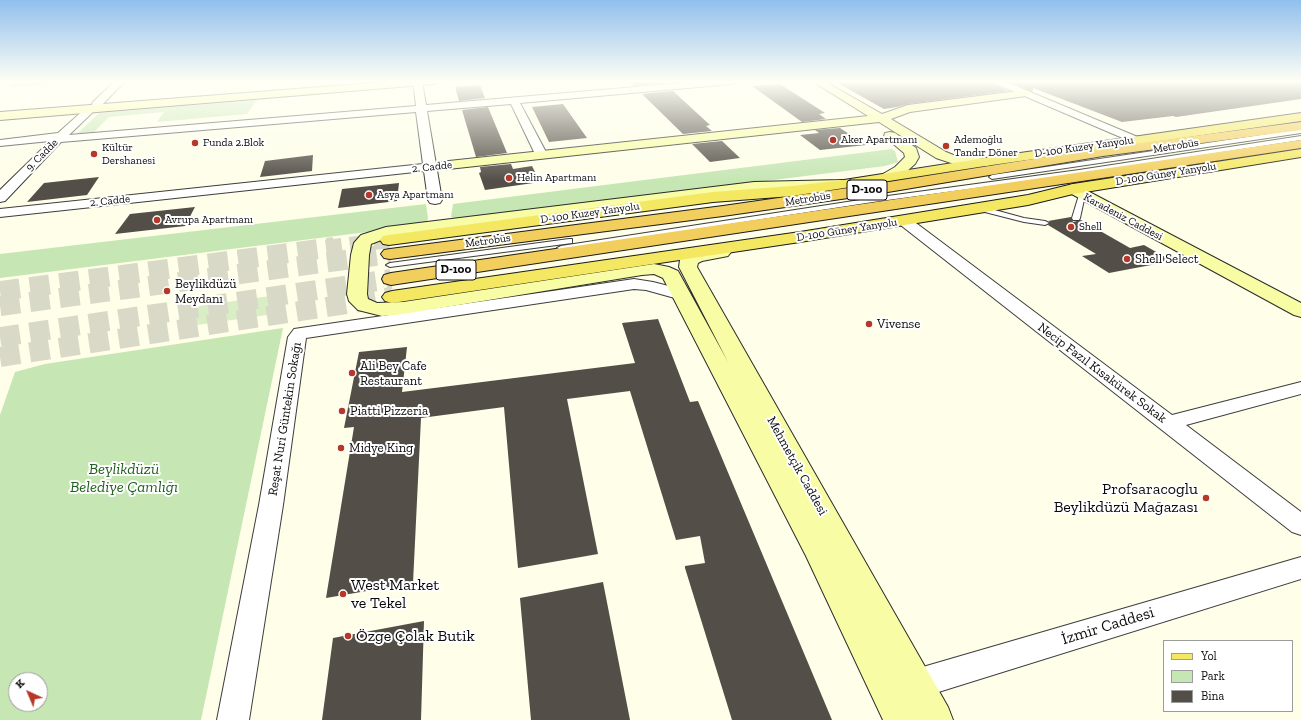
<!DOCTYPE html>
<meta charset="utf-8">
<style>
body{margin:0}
#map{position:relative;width:1301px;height:720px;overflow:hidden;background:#fefee9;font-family:"Zilla Slab",serif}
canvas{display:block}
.legend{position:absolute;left:1163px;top:640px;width:130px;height:72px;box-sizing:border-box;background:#fff;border:1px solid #9d9d9d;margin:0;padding:5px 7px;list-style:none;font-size:12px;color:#0a0a0a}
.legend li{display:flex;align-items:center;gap:8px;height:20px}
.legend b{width:20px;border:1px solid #9d9d9d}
.north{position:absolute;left:8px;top:672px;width:40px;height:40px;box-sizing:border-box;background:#fff;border:1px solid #9d9d9d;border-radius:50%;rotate:316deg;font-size:11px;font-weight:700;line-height:16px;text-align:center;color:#0a0a0a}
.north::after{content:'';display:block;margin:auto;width:14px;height:18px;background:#b53828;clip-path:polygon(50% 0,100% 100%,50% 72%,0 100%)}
</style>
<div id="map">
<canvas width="1301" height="720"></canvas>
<ul class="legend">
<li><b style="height:5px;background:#f4e863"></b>Yol</li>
<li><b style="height:11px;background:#c6e6b4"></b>Park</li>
<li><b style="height:11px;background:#534e47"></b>Bina</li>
</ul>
<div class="north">K</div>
</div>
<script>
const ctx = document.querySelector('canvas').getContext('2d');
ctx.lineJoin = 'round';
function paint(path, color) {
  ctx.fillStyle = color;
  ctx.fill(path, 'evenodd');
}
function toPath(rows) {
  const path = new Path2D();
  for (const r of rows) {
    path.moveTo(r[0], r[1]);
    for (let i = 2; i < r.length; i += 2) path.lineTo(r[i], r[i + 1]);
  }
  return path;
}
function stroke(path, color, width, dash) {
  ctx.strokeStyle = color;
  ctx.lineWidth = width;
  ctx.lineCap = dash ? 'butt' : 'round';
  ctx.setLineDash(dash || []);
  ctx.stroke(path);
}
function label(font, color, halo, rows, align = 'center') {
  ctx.font = font + ' "Zilla Slab",serif';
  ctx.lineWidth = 4;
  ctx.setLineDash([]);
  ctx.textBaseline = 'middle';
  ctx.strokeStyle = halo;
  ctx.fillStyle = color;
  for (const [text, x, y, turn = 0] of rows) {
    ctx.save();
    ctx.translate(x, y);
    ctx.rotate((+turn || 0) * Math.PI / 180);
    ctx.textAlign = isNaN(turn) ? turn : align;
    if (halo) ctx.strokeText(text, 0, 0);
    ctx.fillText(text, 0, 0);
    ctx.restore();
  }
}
paint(toPath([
 [18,81,101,81,9,87],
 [257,100,247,114,157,122,164,112,109,117,91,135,83,136,77,134,99,113],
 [892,149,895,151,898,162,885,166,479,217,457,219,451,217,453,204],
 [426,204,428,218,427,221,423,225,0,278,0,254],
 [283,328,201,720,0,720,0,415,15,372,45,364],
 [16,680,40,680,40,704,16,704]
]), '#c6e6b4');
paint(toPath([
 [284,294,281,313,190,326,199,306]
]), '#daeec6');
paint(toPath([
 [629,81,662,81,664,83,634,86],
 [834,81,991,81,993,84,1008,91,908,104,897,107,884,109],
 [1007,81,1301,81,1301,99,1176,117,1173,116,1122,122,1033,88,1033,91,1031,91],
 [780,84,825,113,819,114,826,119,802,122,752,86],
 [480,85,485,98,459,101,455,87],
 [673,91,710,125,706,126,712,131,683,134,642,94],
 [563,104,587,138,549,142,532,107],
 [488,107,507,153,476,157,462,110],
 [840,128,866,145,820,150,800,135,819,133,815,130],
 [722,141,740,158,710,162,692,144],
 [313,155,312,171,260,177,265,161],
 [511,164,513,169,532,166,540,182,485,190,479,173,481,172,480,167],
 [99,177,87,195,27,202,44,183],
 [399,183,397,201,338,208,342,189],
 [195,207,185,226,115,234,130,214],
 [1071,217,1073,222,1081,220,1130,248,1144,245,1172,261,1109,273,1082,256,1096,254,1048,225,1050,222,1048,221],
 [658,319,690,402,698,401,832,720,732,720,685,568,685,566,705,563,700,536,676,540,630,391,567,399,598,554,518,568,504,407,421,418,413,583,326,598,354,427,344,428,359,352,407,347,402,392,635,363,622,323],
 [603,582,630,720,531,720,520,598],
 [424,621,421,720,322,720,333,638]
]), '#534e47');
stroke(toPath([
 [326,248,389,240]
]), '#d9d9c8', 16, [16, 8]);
stroke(toPath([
 [0,291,334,247],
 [0,357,392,297]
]), '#d9d9c8', 20, [20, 10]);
stroke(toPath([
 [0,306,390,254],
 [0,337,391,279]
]), '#d9d9c8', 20, [20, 10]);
const service = toPath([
 [1301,129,1301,133,992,179,989,177,992,175,1301,129],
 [1301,136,1301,140,1079,174,873,202,561,250,557,248,561,246,873,198,1079,170,1301,136],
 [1082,193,1085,195,1080,218,1079,220,1073,220,1072,218,1079,195,1082,193],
 [977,206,980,206,1024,218,1045,221,1049,223,1045,225,1024,222,977,210,977,206],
 [569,239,572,239,572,243,390,267,386,265,390,263,569,239]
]);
const minor = toPath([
 [115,81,125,81,101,106,93,106,92,104,93,102,115,81],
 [413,81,422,82,426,105,705,81,737,81,732,84,520,103,547,154,545,156,541,158,537,156,535,154,511,104,427,111,442,200,440,203,435,204,430,203,428,200,424,171,0,217,0,209,423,164,416,112,61,142,5,201,0,202,0,190,50,141,0,146,0,140,58,133,87,107,95,107,96,109,69,135,416,106,413,81],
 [992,81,1004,81,1140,138,1142,140,1140,142,1132,142,994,83,992,81],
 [903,216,908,217,1172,415,1301,382,1301,394,1186,425,1301,512,1301,535,1292,532,898,223,896,220,898,217,903,216],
 [634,279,653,282,688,291,690,295,688,299,682,300,646,290,634,289,306,338,283,505,249,720,217,720,259,505,288,337,294,329,634,279],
 [1301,557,1301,579,916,699,905,694,901,684,905,674,916,669,1301,557]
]);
const secondary = toPath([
 [399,81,440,81,435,84,0,120,0,112,399,81],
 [812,81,824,81,882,114,908,105,1026,90,1032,93,1026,96,910,112,891,119,946,152,956,156,990,159,992,162,990,165,985,166,954,164,936,158,879,122,430,171,425,170,423,167,425,164,430,163,868,116,812,81],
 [890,132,895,133,916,148,919,157,915,164,905,173,888,181,883,180,881,177,883,174,895,167,905,157,904,153,884,136,885,133,890,132],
 [841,180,846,181,848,184,846,187,754,190,389,237,371,244,369,255,367,294,368,299,377,303,403,302,654,264,669,267,678,271,728,362,679,267,680,260,683,256,691,252,722,247,728,248,731,252,728,256,702,261,698,263,697,267,948,707,953,720,883,720,806,556,663,278,654,274,642,275,403,314,382,316,358,310,349,301,347,294,351,255,354,243,361,235,386,227,754,182,841,180],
 [1073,184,1078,186,1301,303,1301,317,1294,315,1068,192,1065,189,1068,186,1073,184]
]);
const primary = toPath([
 [1301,113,1301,121,985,166,844,188,792,196,713,202,389,245,383,244,380,240,383,236,389,235,713,192,792,186,844,180,985,158,1301,113],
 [1301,149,1301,157,1073,194,1028,205,800,242,392,303,385,301,382,297,385,293,392,291,800,232,1028,195,1073,184,1301,149]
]);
const trunk = toPath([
 [1301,122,1301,130,1103,156,876,194,723,216,390,259,384,258,381,254,384,250,390,249,723,206,876,184,1103,148,1301,122],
 [1301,140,1301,148,391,285,384,283,382,279,384,275,391,273,1301,140]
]);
stroke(service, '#3d3d3d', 2);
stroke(minor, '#3d3d3d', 2);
stroke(secondary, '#2c2c2c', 2);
stroke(primary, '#1b1b1b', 2);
stroke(trunk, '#1b1b1b', 2);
paint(service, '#fff');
paint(minor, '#fff');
paint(secondary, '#f8fca5');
paint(primary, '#f4e863');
paint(trunk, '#f2ce5c');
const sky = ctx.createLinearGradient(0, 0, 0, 181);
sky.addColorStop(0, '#91bfed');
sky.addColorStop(0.45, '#fffff5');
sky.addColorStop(1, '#fffff500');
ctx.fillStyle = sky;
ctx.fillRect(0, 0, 1301, 181);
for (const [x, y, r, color] of [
 [833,140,4,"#b53828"],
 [195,143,4,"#b53828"],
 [946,146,4,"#b53828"],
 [94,154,4,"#b53828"],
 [509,178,4,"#b53828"],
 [369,195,4,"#b53828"],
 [157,220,4,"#b53828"],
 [1071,227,4,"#b53828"],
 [1127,259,4,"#b53828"],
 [167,291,4,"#b53828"],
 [869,324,4,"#b53828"],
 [352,373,4,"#b53828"],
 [342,411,4,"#b53828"],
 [341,448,4,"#b53828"],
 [1206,498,4,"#b53828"],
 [343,594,4,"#b53828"],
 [348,636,4,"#b53828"]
]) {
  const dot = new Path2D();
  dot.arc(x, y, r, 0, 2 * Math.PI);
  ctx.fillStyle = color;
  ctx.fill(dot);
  stroke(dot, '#fff', 1.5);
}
label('11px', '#0a0a0a', '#fff', [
 ["Aker Apartmanı",841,140],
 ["Ademoğlu",954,140],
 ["Tandır Döner",954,153],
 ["Funda 2.Blok",203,143],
 ["Kültür",102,148],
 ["Dershanesi",102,161],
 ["Helin Apartmanı",517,178],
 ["Asya Apartmanı",377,195],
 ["Avrupa Apartmanı",165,220],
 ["Shell",1079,227]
], 'left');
label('11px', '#0a0a0a', '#fff', [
 ["Metrobüs",1176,146,-9],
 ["D-100 Kuzey Yanyolu",1084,147,-8],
 ["9. Cadde",42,155,-45],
 ["2. Cadde",432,167,-6],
 ["D-100 Güney Yanyolu",1166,174,-9],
 ["Metrobüs",808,199,-9],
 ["2. Cadde",110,201,-6],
 ["D-100 Kuzey Yanyolu",590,213,-8],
 ["Karadeniz Caddesi",1123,217,28],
 ["D-100 Güney Yanyolu",847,230,-9],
 ["Metrobüs",488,241,-8]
]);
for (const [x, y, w] of [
 [867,190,40],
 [456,270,40]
]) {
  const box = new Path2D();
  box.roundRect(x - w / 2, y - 10, w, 20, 3);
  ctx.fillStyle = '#fff';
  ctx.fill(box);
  stroke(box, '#0a0a0a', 1);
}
label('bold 12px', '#0a0a0a', null, [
 ["D-100",867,190],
 ["D-100",456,270]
]);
label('13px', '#0a0a0a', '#fff', [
 ["Shell Select",1135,259],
 ["Beylikdüzü",175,284],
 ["Meydanı",175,299],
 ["Vivense",877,324],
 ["Ali Bey Cafe",360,366],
 ["Restaurant",360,381],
 ["Piatti Pizzeria",350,411],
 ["Midye King",349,448]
], 'left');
label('13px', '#0a0a0a', '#fff', [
 ["Necip Fazıl Kısakürek Sokak",1102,373,37],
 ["Reşat Nuri Güntekin Sokağı",285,419,-81],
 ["Mehmetçik Caddesi",797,466,61]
]);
label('italic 16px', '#215f1e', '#fff', [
 ["Beylikdüzü",124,469],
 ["Belediye Çamlığı",124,487]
]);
label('16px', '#0a0a0a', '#fff', [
 ["Profsaracoglu",1198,489,"right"],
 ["Beylikdüzü Mağazası",1198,507,"right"],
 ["West Market",351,585],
 ["ve Tekel",351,603],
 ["Özge Çolak Butik",356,636]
], 'left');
label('16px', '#0a0a0a', '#fff', [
 ["İzmir Caddesi",1108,626,-17]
]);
</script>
